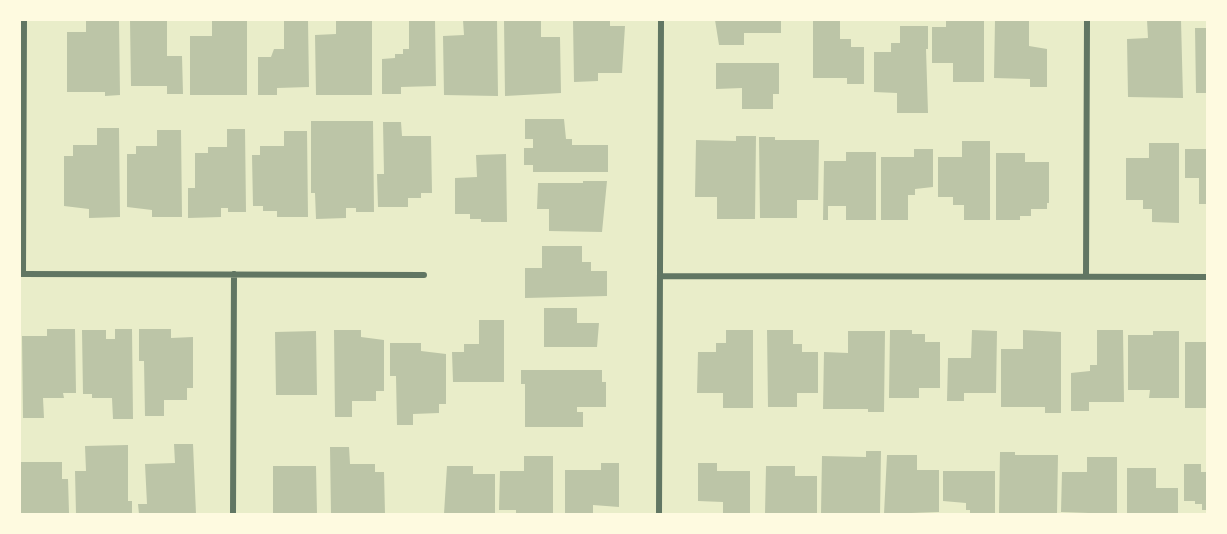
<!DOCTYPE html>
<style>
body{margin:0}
#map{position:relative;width:1227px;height:534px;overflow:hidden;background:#e9edc9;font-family:Raleway,sans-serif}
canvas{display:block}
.frame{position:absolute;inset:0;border:21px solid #fefae0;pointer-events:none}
</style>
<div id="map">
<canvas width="1227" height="534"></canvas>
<div class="frame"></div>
</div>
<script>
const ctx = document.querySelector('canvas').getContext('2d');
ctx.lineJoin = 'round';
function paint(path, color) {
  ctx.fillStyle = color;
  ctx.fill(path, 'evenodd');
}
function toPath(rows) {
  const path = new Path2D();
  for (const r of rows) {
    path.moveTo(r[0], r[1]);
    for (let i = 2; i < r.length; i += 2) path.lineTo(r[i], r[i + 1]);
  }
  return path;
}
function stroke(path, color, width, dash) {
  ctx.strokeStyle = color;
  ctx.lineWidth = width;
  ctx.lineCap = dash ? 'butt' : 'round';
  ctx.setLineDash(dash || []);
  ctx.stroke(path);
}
paint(toPath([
 [86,20,119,20,120,95,105,96,105,92,67,92,67,32,86,32],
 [130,20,167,20,167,56,182,56,183,94,167,94,167,86,131,86],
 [212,20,247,20,247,95,190,95,190,36,212,36],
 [284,20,308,20,309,87,277,88,277,95,258,95,258,57,271,57,274,49,284,49],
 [336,20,372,20,372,95,316,95,315,35,336,34],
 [409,20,435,20,436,86,401,87,401,94,382,94,382,59,395,58,395,54,403,54,403,49,409,49],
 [463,20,497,20,498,96,444,95,443,36,464,35],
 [504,20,541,20,541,37,560,37,561,93,505,96],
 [573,20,610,20,610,26,625,26,622,73,598,73,598,81,574,82],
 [715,20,781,20,781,33,744,33,744,45,719,45],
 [813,20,840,20,840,39,851,39,851,47,864,47,864,84,847,84,847,78,813,78],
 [946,20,984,20,984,82,953,82,953,63,932,63,932,27,946,27],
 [995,20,1029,20,1029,46,1047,49,1047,87,1030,87,1030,79,994,78],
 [1147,20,1181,20,1183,98,1128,97,1127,39,1148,38],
 [900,26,928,26,928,49,926,49,928,113,897,113,897,93,874,92,874,52,891,52,891,43,900,43],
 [1195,28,1208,28,1208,93,1196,93],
 [716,63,779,63,779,94,773,94,773,109,742,109,742,88,716,89],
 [525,119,564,119,566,139,572,139,572,145,608,145,608,172,533,172,533,165,524,165,524,148,533,148,533,139,525,139],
 [311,121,373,121,374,212,356,212,356,208,346,208,346,218,316,219,315,193,311,193],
 [383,122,401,122,402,136,431,136,432,193,421,193,421,198,408,198,408,207,378,207,377,174,384,174],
 [97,128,119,128,120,217,89,218,89,209,64,206,64,156,73,156,73,145,97,145],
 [227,129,245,129,246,212,228,212,228,208,221,208,221,217,188,218,188,188,195,188,195,153,208,153,208,147,227,147],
 [157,130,181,130,182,217,152,217,152,210,127,207,127,154,136,154,136,146,157,146],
 [284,131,307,131,308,217,277,217,277,211,263,211,263,206,253,206,252,155,260,155,260,146,284,146],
 [736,136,756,136,755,219,717,219,717,197,695,197,696,140,736,141],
 [759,137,775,137,775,140,819,140,818,200,797,200,797,218,760,218],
 [962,141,990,141,990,220,964,220,964,205,953,205,953,197,938,197,938,157,962,157],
 [1149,143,1179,143,1179,223,1152,222,1152,209,1143,209,1143,200,1126,200,1126,158,1149,158],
 [914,149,933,149,933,187,915,189,915,195,908,195,908,220,881,220,881,157,914,157],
 [1185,149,1208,149,1208,204,1199,204,1199,178,1185,178],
 [846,152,876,152,876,220,846,220,846,206,828,206,828,220,823,220,824,161,846,161],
 [996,153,1025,153,1025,162,1049,162,1049,203,1047,203,1047,209,1031,209,1031,216,1020,216,1020,220,996,220],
 [506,154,507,222,481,222,481,219,470,219,470,214,455,214,455,178,477,177,476,155],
 [583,181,607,181,602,232,549,231,549,209,537,209,538,183,583,183],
 [542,246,582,246,582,262,591,262,591,271,607,271,607,296,525,298,525,268,542,268],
 [544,308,577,308,577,323,599,323,597,347,544,347],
 [479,320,504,320,504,382,453,382,452,352,464,352,464,344,479,344],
 [47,329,75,329,76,393,63,393,64,398,43,398,44,418,23,418,22,336,47,336],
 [115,329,132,329,133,419,113,419,112,398,92,398,92,394,83,394,82,330,106,330,106,339,115,339],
 [139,329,171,329,171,338,193,337,193,388,187,388,187,400,164,400,164,416,145,416,144,361,139,361],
 [334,330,361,330,361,337,384,340,384,391,376,391,376,401,352,401,352,417,335,417],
 [726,330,753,330,753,408,723,408,723,393,697,393,698,352,716,352,716,343,726,343],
 [767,330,793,330,793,344,802,344,802,352,818,352,818,393,797,393,797,407,768,407],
 [890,330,912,330,912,334,925,334,925,342,940,342,940,388,919,388,919,398,889,398],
 [972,330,997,331,996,393,964,393,964,401,947,401,948,358,971,358],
 [1023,330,1061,332,1061,413,1045,413,1045,407,1001,407,1001,349,1023,349],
 [1097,330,1123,330,1124,402,1089,402,1089,411,1071,411,1071,373,1090,371,1090,365,1097,365],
 [316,331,317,395,276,395,275,332],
 [848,331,885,331,884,412,868,412,868,409,823,409,824,352,848,353],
 [1153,331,1179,331,1179,398,1149,398,1150,390,1128,390,1128,335,1153,335],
 [1185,342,1208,342,1208,408,1185,408],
 [390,343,421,343,421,351,446,354,446,404,439,404,439,413,413,414,413,425,397,425,396,376,390,376],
 [521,370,602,370,602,382,606,382,606,407,577,407,577,412,583,412,583,427,525,427,525,384,521,384],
 [174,444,193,444,196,514,139,514,138,504,147,504,145,464,175,463],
 [128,445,128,501,132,501,132,514,76,514,75,471,86,471,85,446],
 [330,447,349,447,350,464,375,464,375,472,384,472,385,514,331,514],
 [866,451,881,451,880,514,821,514,822,456,866,457],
 [1000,452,1015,452,1015,455,1058,455,1057,514,999,514],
 [887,455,917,455,917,470,939,470,939,512,884,514],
 [524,456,553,456,553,514,516,514,516,510,499,510,500,471,524,471],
 [1087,457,1117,457,1117,514,1061,512,1062,472,1087,472],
 [20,462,62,462,62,479,68,479,69,513,20,514],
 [601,463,619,463,619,507,593,505,593,514,565,514,565,470,601,470],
 [698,463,717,463,717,471,750,471,750,514,723,514,723,502,698,501],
 [1184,464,1201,464,1201,472,1208,472,1208,510,1202,510,1202,504,1195,504,1195,501,1184,501],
 [273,466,316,466,317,514,273,514],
 [447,466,473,466,473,474,495,474,495,514,444,514],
 [766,466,795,466,795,476,817,476,817,514,765,514],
 [1127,468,1156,468,1156,488,1178,488,1178,514,1127,514],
 [943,471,995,471,995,514,970,514,970,510,966,510,966,503,943,501]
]), '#bcc5a7');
stroke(toPath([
 [20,274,424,275],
 [23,274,24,20],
 [660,276,1208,277],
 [1086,277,1087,20],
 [233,514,234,274],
 [659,514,661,20]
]), '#617663', 6);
</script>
